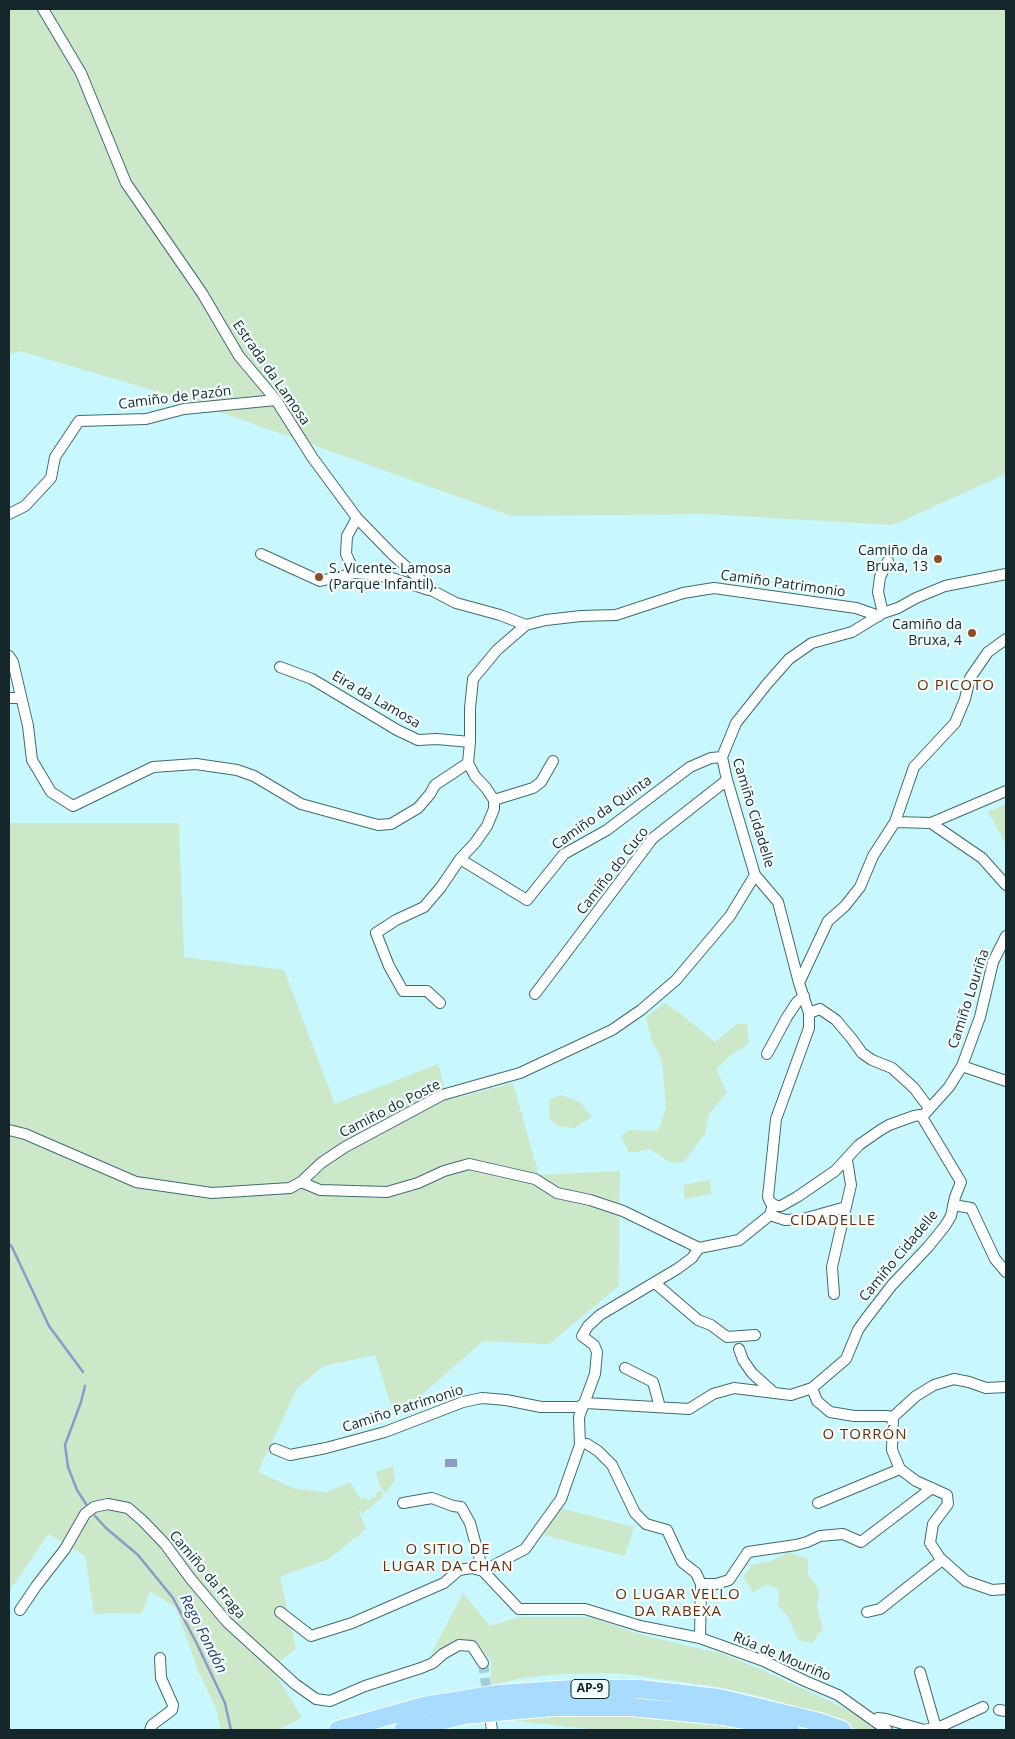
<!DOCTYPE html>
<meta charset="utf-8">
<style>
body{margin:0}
#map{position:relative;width:1015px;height:1739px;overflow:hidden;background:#c8f8fe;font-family:"Open Sans",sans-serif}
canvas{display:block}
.frame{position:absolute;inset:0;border:10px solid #15272a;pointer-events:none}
</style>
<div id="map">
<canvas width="1015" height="1739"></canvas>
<div class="frame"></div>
</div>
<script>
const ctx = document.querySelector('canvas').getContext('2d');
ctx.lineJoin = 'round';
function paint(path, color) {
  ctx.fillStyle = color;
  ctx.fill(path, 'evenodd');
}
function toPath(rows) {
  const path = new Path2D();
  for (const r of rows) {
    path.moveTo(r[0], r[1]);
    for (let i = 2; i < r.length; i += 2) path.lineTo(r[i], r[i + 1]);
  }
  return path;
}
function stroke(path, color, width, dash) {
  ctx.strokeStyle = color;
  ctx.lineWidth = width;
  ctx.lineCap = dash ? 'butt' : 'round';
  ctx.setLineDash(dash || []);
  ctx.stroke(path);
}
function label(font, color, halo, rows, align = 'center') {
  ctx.font = font + ' "Open Sans",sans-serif';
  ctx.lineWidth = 4.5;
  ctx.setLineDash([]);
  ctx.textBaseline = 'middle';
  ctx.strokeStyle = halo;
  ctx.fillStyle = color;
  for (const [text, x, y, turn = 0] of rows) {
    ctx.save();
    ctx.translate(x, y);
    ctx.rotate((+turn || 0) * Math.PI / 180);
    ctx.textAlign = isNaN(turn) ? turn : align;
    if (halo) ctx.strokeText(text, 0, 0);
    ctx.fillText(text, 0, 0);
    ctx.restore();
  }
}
paint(toPath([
 [9,9,1006,9,1006,474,893,525,704,514,512,516,189,401,20,351,9,355],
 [1006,804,1006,844,988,812],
 [9,823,179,823,184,957,284,970,335,1104,438,1064,448,1100,513,1083,539,1175,620,1171,619,1286,549,1344,483,1341,395,1418,375,1355,324,1366,297,1388,258,1472,296,1489,327,1492,350,1482,361,1499,365,1497,368,1501,376,1496,376,1494,381,1490,383,1497,363,1513,358,1509,366,1529,329,1559,280,1577,296,1648,272,1668,302,1718,277,1730,221,1730,216,1708,199,1673,176,1608,150,1591,142,1613,94,1614,85,1556,49,1534,9,1591],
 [665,1003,682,1015,715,1042,737,1024,747,1024,749,1043,728,1057,716,1070,727,1092,709,1114,705,1134,684,1162,672,1163,649,1149,629,1153,621,1136,629,1130,658,1131,666,1107,662,1061,651,1038,646,1017],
 [561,1095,580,1102,592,1117,575,1128,557,1126,549,1118,549,1100],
 [709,1180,712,1194,685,1199,683,1185],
 [393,1466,395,1481,385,1493,381,1489,376,1472],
 [560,1508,634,1527,625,1556,543,1535],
 [788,1552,808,1559,808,1574,819,1590,817,1608,823,1628,812,1643,798,1640,789,1618,778,1605,779,1590,768,1584,753,1592,743,1577,753,1564,771,1561],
 [463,1593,490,1626,519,1617,590,1617,642,1635,723,1654,762,1670,855,1713,881,1730,860,1730,768,1698,711,1686,617,1673,562,1674,522,1678,491,1685,491,1661,476,1642,454,1640,428,1660],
 [556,1714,687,1718,762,1730,598,1730,499,1719]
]), '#cde7c9');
paint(toPath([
 [445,1459,457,1459,457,1467,445,1467]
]), '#8b9bc7');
stroke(toPath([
 [9,1244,12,1247,49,1326,83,1372],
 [85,1386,81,1402,65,1445,68,1467,77,1490,86,1504],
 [95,1516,106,1528,138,1555,173,1598,197,1644,225,1703,231,1730]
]), '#8b9bc7', 2.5);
stroke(toPath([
 [483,1663,488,1700]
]), '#a4ced4', 10, [10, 5]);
const minor = toPath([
 [43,9,81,73,126,183,202,293,239,356,276,400,312,457,357,518,392,554,433,591,456,603,500,615,526,625],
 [9,514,25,506,51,478,55,457,79,421,146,419,184,409,276,400],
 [261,554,320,581,355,573,368,574,392,578,429,590],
 [355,573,346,554,347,536,357,518],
 [1006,574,945,586,916,598,898,608,883,613,852,632,812,643,789,659,767,684,736,723,722,757,727,780,755,875,778,902,799,983,809,1013,809,1028,776,1119,768,1197,770,1202,776,1206,781,1206,797,1197,835,1171,859,1145,879,1131,889,1125,914,1116,920,1115,922,1117,961,1182,955,1197,951,1216,945,1226,928,1247,892,1285,865,1320,858,1330,846,1359,812,1388,817,1401,830,1412,854,1416,886,1416,893,1417,892,1450,900,1469,916,1481,947,1495,948,1504,933,1524,930,1543,940,1558,966,1581,992,1590,1006,1589],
 [883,613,878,592,880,577,888,561],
 [9,656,13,662,28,726,32,760,51,792,73,806,153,767,196,764,237,770,254,776,301,804,378,825,391,824,418,808,430,794,435,785,468,763,470,742,437,739,418,740,397,730,312,679,280,667],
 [9,698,21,698],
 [470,742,470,708,473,679,497,650,526,625,546,620,581,616,616,615,683,593,714,588,856,608,879,616],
 [468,763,475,776,486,788,494,800,533,788,541,782,553,761],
 [895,822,931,823,1006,791],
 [931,823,982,858,1006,885],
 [460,859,527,900,564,854,607,830,690,767,711,758,722,757],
 [799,983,828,921,845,906,860,887,873,856,895,822,914,767,955,723,965,699,970,678,988,652,1006,639],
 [535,994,653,838,727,780],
 [440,1003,427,991,403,991,389,966,376,933,396,920,424,907,441,887,460,859,475,843,487,826,494,809,494,800],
 [809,1013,820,1009,836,1020,852,1039,862,1053,872,1060,892,1068,914,1088,929,1108],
 [767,1054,787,1017,797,1002,804,996],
 [962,1066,1006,1081],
 [922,1117,949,1087,962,1066,980,1017,993,962,1006,936],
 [9,1130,25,1134,136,1182,212,1193,290,1188,301,1182,321,1163,345,1147,442,1095,520,1073,612,1030,641,1010,676,980,730,916,755,875],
 [301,1182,320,1190,387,1192,418,1183,444,1171,469,1164,535,1179,557,1193,590,1200,623,1211,699,1248],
 [953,1205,971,1208,995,1259,1006,1272],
 [770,1215,785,1220,803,1219,846,1207],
 [699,1248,739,1240,770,1215,773,1204],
 [655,1283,698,1320,711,1325,727,1337,755,1335],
 [834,1294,832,1267,851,1185,847,1160],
 [739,1349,743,1360,752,1373,773,1392],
 [625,1368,653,1382,660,1407],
 [893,1417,916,1396,934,1385,954,1379,969,1382,986,1388,1006,1387],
 [587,1444,598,1451,612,1465,635,1513,646,1524,667,1530,682,1562,696,1573,701,1584,700,1638],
 [275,1449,290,1455,326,1448,385,1432,463,1402,482,1398,506,1400,541,1407,578,1407,586,1403,689,1409,713,1394,734,1388,791,1395,812,1388],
 [403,1503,432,1498,453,1506,461,1507,470,1523,483,1571,525,1549,561,1499,580,1445,579,1417,595,1374,597,1352,594,1345,582,1336,588,1326,600,1315,677,1269,692,1258,699,1248],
 [818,1503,900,1469],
 [701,1584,716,1584,729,1580,748,1552,796,1545,807,1542,820,1536,843,1534,861,1542,932,1488],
 [20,1610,37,1585,65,1549,85,1514,94,1507,108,1504,128,1508,143,1521,165,1544,190,1578,227,1622,295,1684,316,1699,330,1701,365,1686,421,1668,433,1663,443,1654,459,1645,472,1646,483,1663],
 [280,1612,311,1636,352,1623,444,1583,459,1570,472,1568,483,1571,519,1609,585,1609,640,1626,700,1638,764,1661,805,1681,838,1695,887,1730],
 [867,1612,880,1609,942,1560],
 [920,1672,936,1728],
 [999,1710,1006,1711],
 [874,1721,878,1718,886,1719,924,1730,942,1726,983,1707],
 [491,1723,492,1730],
 [150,1730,152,1725,172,1710,173,1705,161,1678,160,1658]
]);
const motorway = toPath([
 [338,1730,424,1706,498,1694,573,1689,640,1689,719,1698,819,1722,842,1730],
 [403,1730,464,1715,552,1707,631,1707,722,1716,777,1726,790,1730]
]);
stroke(minor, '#3f6b70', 12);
stroke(motorway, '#fff', 20);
stroke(minor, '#fff', 10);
stroke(motorway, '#a8dcfe', 18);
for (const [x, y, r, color] of [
 [938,559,5,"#924b25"],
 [319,577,5,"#924b25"],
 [972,633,5,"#924b25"]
]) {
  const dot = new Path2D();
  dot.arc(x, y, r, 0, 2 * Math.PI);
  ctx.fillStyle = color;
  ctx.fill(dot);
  stroke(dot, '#f4fdfe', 2);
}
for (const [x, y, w] of [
 [590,1689,38]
]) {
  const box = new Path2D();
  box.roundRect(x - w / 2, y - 9.5, w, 19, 4);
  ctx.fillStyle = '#f4fdfe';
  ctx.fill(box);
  stroke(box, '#15272a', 1);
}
label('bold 12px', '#15272a', null, [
 ["AP-9",590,1689]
]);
label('14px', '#15272a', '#f4fdfe', [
 ["Estrada da Lamosa",271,373,55],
 ["Camiño de Pazón",175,398,-7],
 ["Camiño Patrimonio",783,584,8],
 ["Eira da Lamosa",376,700,30],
 ["Camiño da Quinta",602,813,-35],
 ["Camiño Cidadelle",753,813,73],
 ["Camiño do Cuco",613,871,-52],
 ["Camiño Louriña",969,999,-72],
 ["Camiño do Poste",390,1109,-27],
 ["Camiño Cidadelle",899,1256,-50],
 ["Camiño Patrimonio",403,1409,-18],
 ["Camiño da Fraga",207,1575,50],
 ["Rúa de Mouriño",782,1657,23]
]);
label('14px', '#15272a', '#f4fdfe', [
 ["Camiño da",928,551],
 ["Bruxa, 13",928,567],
 ["S. Vicente- Lamosa",329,569,"left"],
 ["(Parque Infantil).",329,585,"left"],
 ["Camiño da",962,625],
 ["Bruxa, 4",962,641]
], 'right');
ctx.letterSpacing = '1px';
label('15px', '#6a2d05', '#f4fdfe', [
 ["O PICOTO",956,686],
 ["CIDADELLE",833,1221],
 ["O TORRÓN",865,1435],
 ["O SITIO DE",448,1550],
 ["LUGAR DA CHAN",448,1567],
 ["O LUGAR VELLO",678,1595],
 ["DA RABEXA",678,1612]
]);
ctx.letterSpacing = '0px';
label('italic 15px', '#2a3a72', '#f4fdfe', [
 ["Rego Fondón",203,1634,63]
]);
</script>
